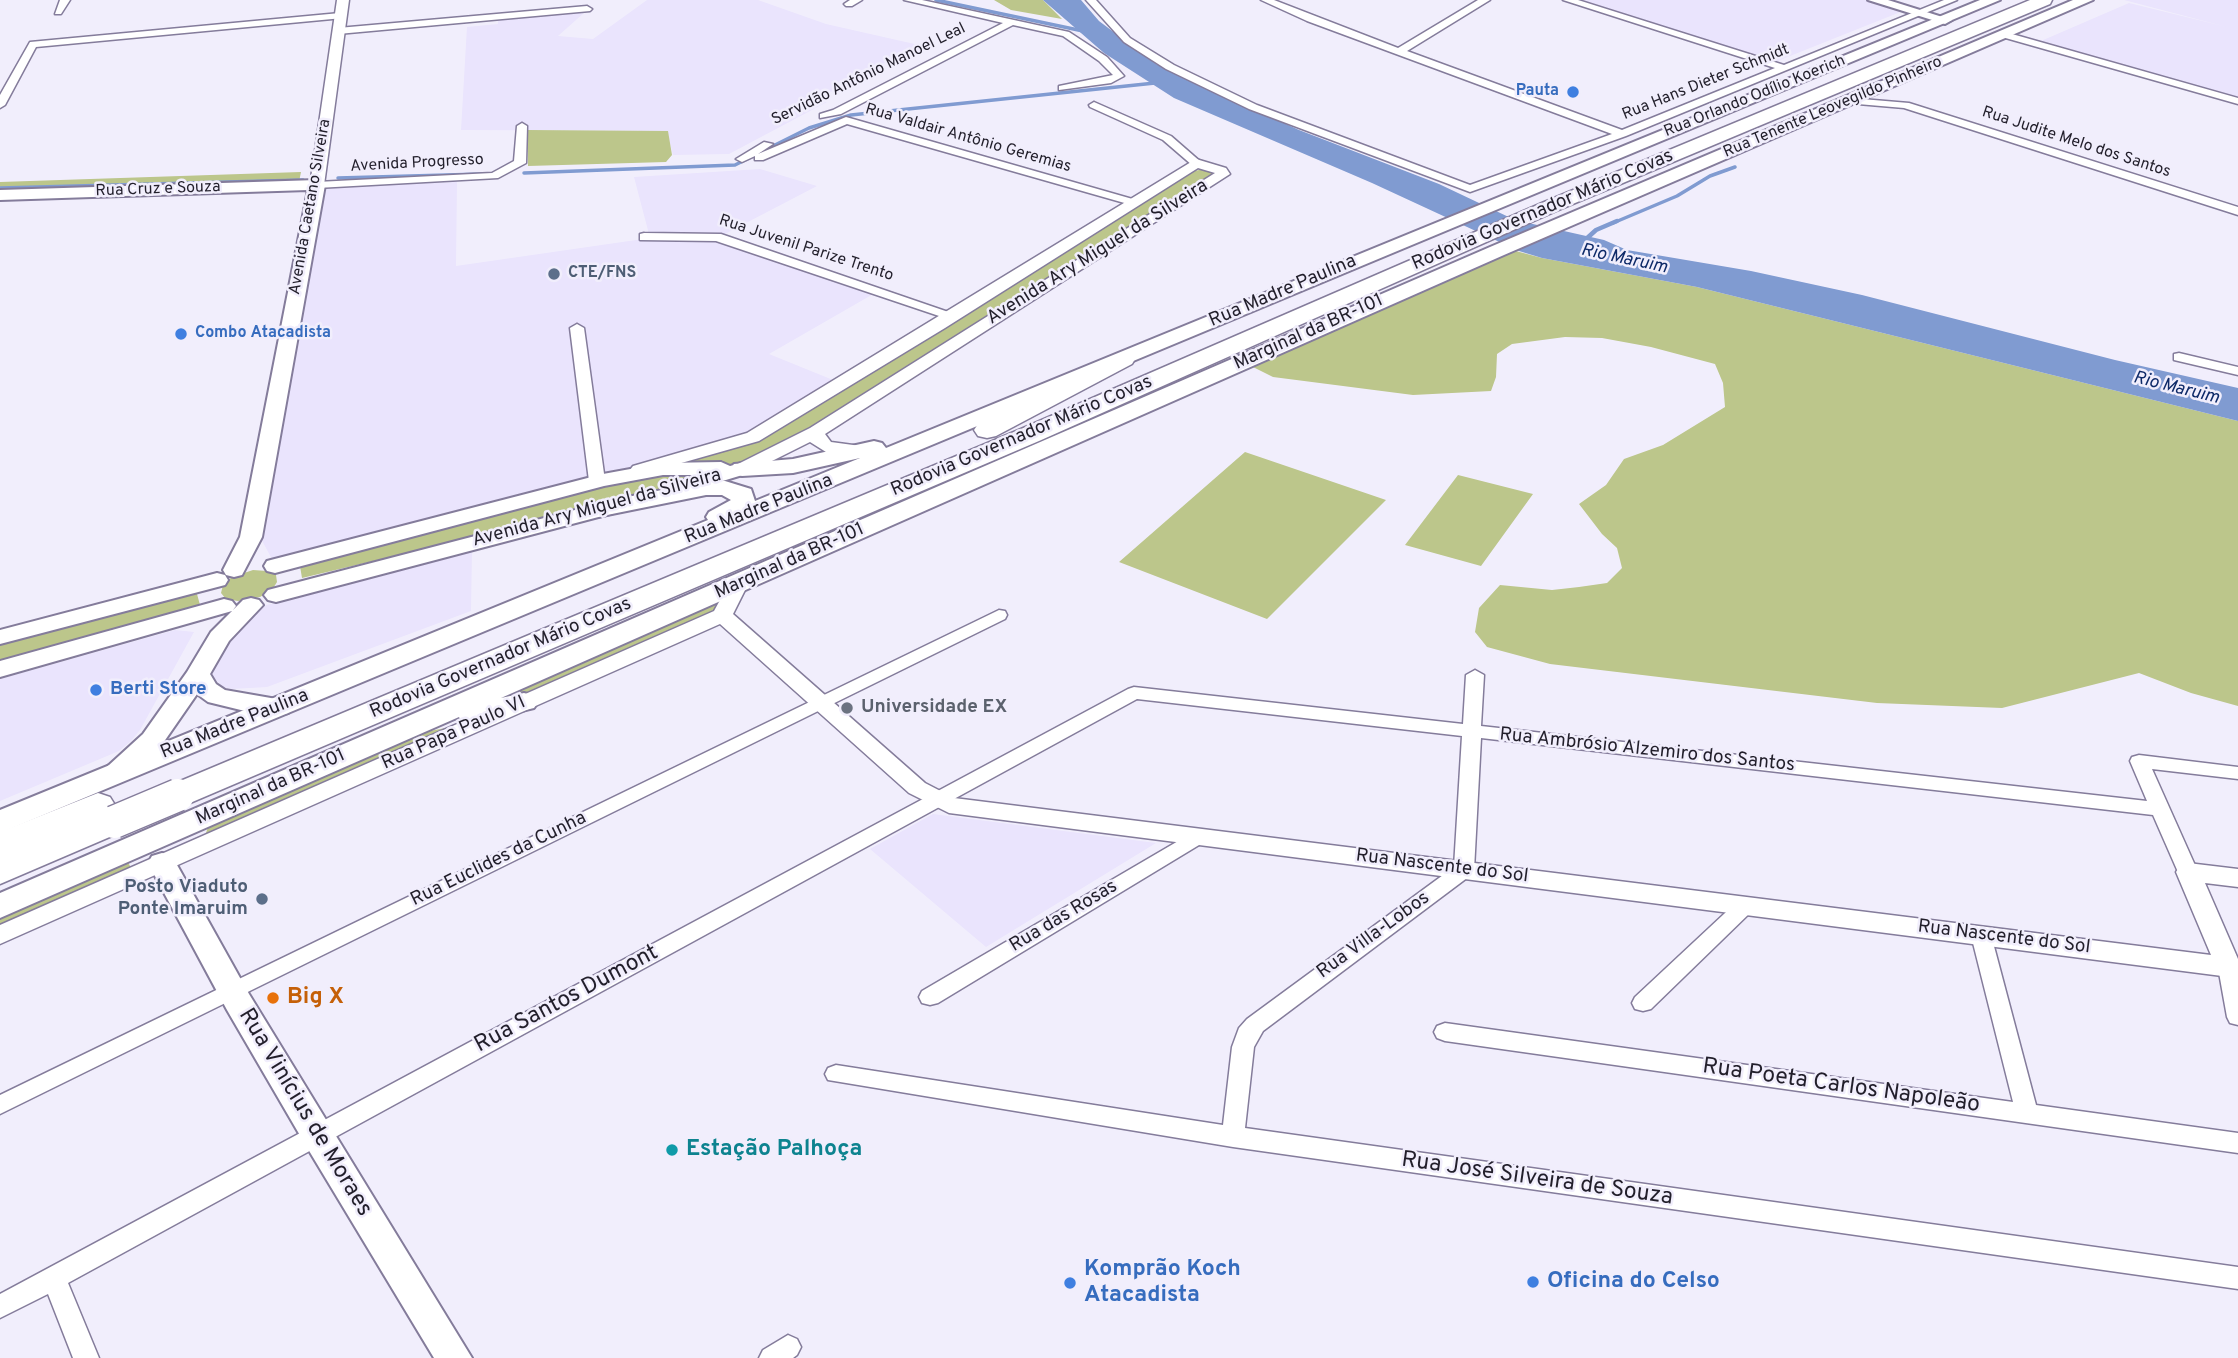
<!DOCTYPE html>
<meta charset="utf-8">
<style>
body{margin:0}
canvas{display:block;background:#f1eefc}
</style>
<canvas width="2238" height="1358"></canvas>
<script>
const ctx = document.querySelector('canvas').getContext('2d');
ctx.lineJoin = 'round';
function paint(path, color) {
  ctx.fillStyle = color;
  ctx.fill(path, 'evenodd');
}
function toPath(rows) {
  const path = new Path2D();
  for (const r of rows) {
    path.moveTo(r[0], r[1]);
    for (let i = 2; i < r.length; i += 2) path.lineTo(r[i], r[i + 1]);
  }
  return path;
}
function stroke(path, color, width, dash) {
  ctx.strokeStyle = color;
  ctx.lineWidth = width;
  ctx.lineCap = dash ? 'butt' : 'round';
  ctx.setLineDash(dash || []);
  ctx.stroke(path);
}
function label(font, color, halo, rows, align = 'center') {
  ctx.font = font + ' Overpass,sans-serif';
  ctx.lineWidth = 5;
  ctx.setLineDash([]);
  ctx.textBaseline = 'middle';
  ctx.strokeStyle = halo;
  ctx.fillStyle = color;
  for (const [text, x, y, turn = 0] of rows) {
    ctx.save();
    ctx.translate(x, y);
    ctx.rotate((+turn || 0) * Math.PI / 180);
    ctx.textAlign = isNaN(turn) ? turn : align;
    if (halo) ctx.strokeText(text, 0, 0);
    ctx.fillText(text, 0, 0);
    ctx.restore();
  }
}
paint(toPath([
 [647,0,758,0,826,24,919,45,819,98,827,102,729,154,673,155,667,131,461,130,467,27,498,24,498,19,585,12,558,36,593,39],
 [1582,0,1865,0,1903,11,1775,62],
 [2124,0,2238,0,2238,98,2041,41,2129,3,2227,27],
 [760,169,817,186,723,235,875,293,769,354,838,382,737,439,273,561,259,535,322,186,457,182,456,266,650,238,634,177],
 [472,550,471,611,267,687,232,689,223,687,213,677,212,671,240,623,263,606],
 [175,630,194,632,140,730,131,741,119,751,0,801,0,679],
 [933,814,1156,843,986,947,870,849]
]), '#eae4fd');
paint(toPath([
 [994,0,1043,0,1062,19,1011,10],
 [527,130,668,131,672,155,666,162,528,166],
 [1203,169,1215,172,1213,176,829,421,744,466,682,463,749,444,769,435,1195,171],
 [301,172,299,182,0,194,0,182],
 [1512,250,1542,258,1697,287,2238,421,2238,706,2191,693,2139,673,2002,708,1877,703,1550,664,1487,647,1475,632,1479,608,1500,585,1552,590,1579,587,1607,583,1622,568,1617,548,1602,534,1579,504,1606,485,1624,459,1663,445,1725,407,1723,383,1715,364,1651,347,1602,338,1565,337,1512,344,1497,354,1496,377,1491,391,1413,395,1273,377,1253,367],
 [1245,452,1386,500,1267,619,1119,562],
 [706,469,699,480,545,520,302,578,300,566,646,474],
 [1458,475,1533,494,1481,566,1405,545],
 [267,571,276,575,277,582,272,590,260,597,238,601,226,599,221,593,223,585,232,577,253,570],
 [197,594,200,605,0,662,0,641],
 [727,597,715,615,528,695,462,709],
 [472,723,205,836,208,827,419,733],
 [128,862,133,872,0,930,0,917]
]), '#bcc68b');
paint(toPath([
 [1043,0,1081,0,1099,21,1156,64,1299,130,1439,184,1515,220,1604,240,1627,250,1751,271,1862,295,2115,360,2238,388,2238,421,1697,287,1542,258,1519,251,1372,183,1174,98,1104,53]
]), '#809bd1');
stroke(toPath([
 [936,0,1083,31],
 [524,173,735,165,809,128,851,115,1155,83],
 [338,178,482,174],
 [0,188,303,180],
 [1613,223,1677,196,1710,176,1735,167]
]), '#809bd1', 3.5);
stroke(toPath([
 [1585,240,1596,230,1617,221]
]), '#809bd1', 4.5);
const minor = toPath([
 [60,0,70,0,61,14,55,14,60,0],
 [850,0,862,0,852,6,846,6,844,4,850,0],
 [904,0,922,0,1069,32,1107,57,1124,76,1111,83,1059,90,1059,86,1113,75,1099,61,1063,36,1013,25,841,114,820,118,820,114,833,110,1003,23,904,0],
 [1086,0,1096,0,1130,38,1174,65,1257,105,1470,185,1612,134,1307,21,1261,0,1274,0,1398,48,1478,0,1490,0,1407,51,1622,130,1775,68,1563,0,1578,0,1784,65,1944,0,1957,0,1626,136,1470,192,1249,109,1166,69,1124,42,1086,0],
 [587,6,592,9,590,11,338,34,333,31,338,28,587,6],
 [340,13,345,16,343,18,36,47,5,105,0,108,0,95,30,42,340,13],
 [2005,32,2238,98,2238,104,2002,37,2000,35,2005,32],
 [1850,98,1909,103,2238,207,2238,215,1904,108,1846,103,1845,101,1850,98],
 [1094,102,1171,136,1202,163,1192,165,1163,140,1090,107,1089,105,1094,102],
 [846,117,1136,200,1138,202,1128,204,847,124,763,160,755,160,755,156,742,162,736,159,764,142,773,144,758,154,846,117],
 [522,123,527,126,526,163,498,178,317,188,311,185,317,182,492,173,514,161,517,126,522,123],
 [644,233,721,234,960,316,953,320,948,319,716,241,640,240,640,234,644,233],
 [577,324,584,328,605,481,597,486,589,481,570,328,577,324],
 [2179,353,2238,367,2238,375,2174,360,2174,354,2179,353],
 [999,610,1005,611,1007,615,1005,619,0,1114,0,1095,999,610],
 [1475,670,1484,675,1481,726,2147,801,2130,761,2132,757,2139,755,2238,767,2238,779,2152,769,2198,872,2195,877,2188,879,2181,877,2178,872,2153,815,1481,738,1474,870,1471,875,1263,1031,1254,1047,1245,1128,2238,1267,2238,1289,1233,1147,828,1080,825,1074,828,1068,836,1065,1223,1125,1232,1047,1239,1028,1247,1019,1454,867,1462,736,1137,699,68,1283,99,1358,73,1358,48,1294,0,1318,0,1294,1128,689,1134,687,1463,724,1466,675,1475,670],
 [1197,830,1204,832,1207,837,1204,842,938,1003,930,1005,922,1003,919,997,922,991,1197,830],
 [1746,898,1753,900,1756,905,1753,910,1651,1009,1643,1011,1635,1009,1632,1003,1635,997,1739,900,1746,898],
 [1981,927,1988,930,1991,935,2036,1105,2238,1133,2238,1153,1445,1041,1437,1038,1434,1032,1437,1026,1445,1023,2013,1102,1971,935,1974,930,1981,927],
 [2229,959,2238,964,2238,1025,2230,1023,2227,1017,2218,967,2222,961,2229,959],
 [788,1335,797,1339,801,1347,797,1355,793,1358,759,1358,763,1350,788,1335]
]);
const tertiary = toPath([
 [337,0,349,0,324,185,317,189,310,185,337,0],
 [1196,159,1226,168,1230,174,825,434,831,442,868,447,871,451,868,455,826,452,810,442,748,473,736,473,733,469,736,465,810,428,1215,173,1198,168,945,328,759,441,639,475,630,470,633,466,747,433,1196,159],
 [738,578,748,584,733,614,925,783,954,798,2211,955,2176,872,2180,866,2188,863,2238,869,2238,887,2205,883,2238,959,2238,983,2227,981,2222,976,949,813,909,793,720,624,0,944,0,925,714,611,731,580,738,578]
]);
const secondary = toPath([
 [1868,0,1888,0,1952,20,1945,24,1868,0],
 [317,180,325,185,262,537,242,575,234,577,226,575,223,570,240,537,308,190,0,200,0,190,317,180],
 [721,462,730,466,742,463,749,465,752,469,749,473,673,496,665,495,662,490,665,485,701,475,663,475,604,486,275,573,267,571,264,566,267,561,603,474,663,463,721,462],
 [617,499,625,500,628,505,625,510,276,602,268,600,264,595,268,590,617,499],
 [217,573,225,575,228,580,225,585,0,644,0,630,217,573],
 [251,598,259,600,263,605,229,641,210,674,216,684,225,690,288,701,291,707,288,713,279,715,249,712,208,702,197,694,161,746,119,782,110,785,101,782,97,776,143,734,187,672,211,632,232,611,0,677,0,661,224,599,232,601,236,606,233,610,243,600,251,598],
 [162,853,172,856,249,994,472,1358,434,1358,305,1144,227,1010,148,863,152,856,162,853]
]);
const primary = toPath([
 [1980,0,2000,0,0,833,0,810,708,520,706,517,709,512,731,500,722,495,706,495,597,517,588,515,585,510,588,505,706,481,725,481,751,489,755,501,860,458,793,473,742,476,734,474,730,469,734,464,793,459,874,441,882,443,886,448,1980,0],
 [2073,0,2093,0,1504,255,501,698,524,693,534,696,538,702,534,708,471,723,461,721,459,717,0,918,0,893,1490,247,2073,0]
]);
const motorway = toPath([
 [2030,0,2052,0,2050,4,1556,211,1039,441,190,803,178,807,166,803,161,795,166,787,1021,429,1542,203,2030,0],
 [1123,352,1132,354,1135,359,1132,364,996,436,987,438,978,436,974,430,978,424,1123,352],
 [98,793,110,797,115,805,112,811,126,814,131,822,126,830,0,884,0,832,98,793]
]);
stroke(minor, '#847c9b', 3);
stroke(tertiary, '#847c9b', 3);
stroke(secondary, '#847c9b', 4);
stroke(primary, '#847c9b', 4);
stroke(motorway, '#847c9b', 3);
paint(minor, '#fff');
paint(tertiary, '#fff');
paint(secondary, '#fff');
paint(primary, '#fff');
paint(motorway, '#fff');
const motorwayBridge = toPath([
 [114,822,178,795]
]);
stroke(motorwayBridge, '#847c9b', 35, []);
stroke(motorwayBridge, '#fff', 32);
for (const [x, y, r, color] of [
 [1573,92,7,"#3f7fe0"],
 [554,274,7,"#5c6f8a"],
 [181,334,7,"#3f7fe0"],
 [96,690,7,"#3f7fe0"],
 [847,708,7,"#6b7280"],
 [262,899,7,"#5c6f8a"],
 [273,998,7,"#e8710a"],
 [672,1150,7,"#0f9aa8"],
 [1533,1282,7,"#3f7fe0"],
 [1070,1283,7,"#3f7fe0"]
]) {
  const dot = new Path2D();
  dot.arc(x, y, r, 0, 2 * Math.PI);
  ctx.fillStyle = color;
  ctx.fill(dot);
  stroke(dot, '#f1eefc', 2.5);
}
label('16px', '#221f2b', '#f1eefc', [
 ["Servidão Antônio Manoel Leal",869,75,-26],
 ["Rua Hans Dieter Schmidt",1706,83,-22],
 ["Rua Orlando Odílio Koerich",1755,97,-22],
 ["Rua Tenente Leovegildo Pinheiro",1833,108,-23],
 ["Rua Valdair Antônio Geremias",968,139,16],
 ["Rua Judite Melo dos Santos",2076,143,18],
 ["Avenida Progresso",417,164,-3],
 ["Rua Cruz e Souza",158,190,-2],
 ["Avenida Caetano Silveira",311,207,-80],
 ["Rua Juvenil Parize Trento",806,249,18]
]);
label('bold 16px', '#366cbe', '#f1eefc', [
 ["Pauta",1559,92],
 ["Combo Atacadista",195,334,"left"]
], 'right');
label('bold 16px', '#4e5e75', '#f1eefc', [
 ["CTE/FNS",568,274]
], 'left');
label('italic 18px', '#0e2a68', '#f1eefc', [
 ["Rio Maruim",1624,260,12],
 ["Rio Maruim",2176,389,14]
]);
label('19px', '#221f2b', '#f1eefc', [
 ["Rodovia Governador Mário Covas",1543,211,-23],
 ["Avenida Ary Miguel da Silveira",1098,253,-32],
 ["Rua Madre Paulina",1283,292,-23],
 ["Marginal da BR-101",1309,333,-24],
 ["Rodovia Governador Mário Covas",1022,437,-23],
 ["Avenida Ary Miguel da Silveira",597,509,-15],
 ["Rua Madre Paulina",759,510,-22],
 ["Marginal da BR-101",790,562,-24],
 ["Rodovia Governador Mário Covas",501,659,-23],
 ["Rua Madre Paulina",235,725,-22],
 ["Rua Papa Paulo VI",454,734,-24],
 ["Rua Ambrósio Alzemiro dos Santos",1647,751,6],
 ["Marginal da BR-101",271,788,-24],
 ["Rua Euclides da Cunha",499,860,-26],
 ["Rua Nascente do Sol",1442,867,7],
 ["Rua das Rosas",1064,917,-31],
 ["Rua Villa-Lobos",1374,936,-36],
 ["Rua Nascente do Sol",2004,938,7]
]);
label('bold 19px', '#366cbe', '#f1eefc', [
 ["Berti Store",110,690]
], 'left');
label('bold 19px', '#5b616d', '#f1eefc', [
 ["Universidade EX",861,708]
], 'left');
label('bold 19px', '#4e5e75', '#f1eefc', [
 ["Posto Viaduto",248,888],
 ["Ponte Imaruim",248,910]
], 'right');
label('bold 23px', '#c56008', '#f1eefc', [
 ["Big X",287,998]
], 'left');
label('23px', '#221f2b', '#f1eefc', [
 ["Rua Santos Dumont",567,1000,-28],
 ["Rua Poeta Carlos Napoleão",1841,1087,8],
 ["Rua Vinícius de Moraes",304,1113,59],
 ["Rua José Silveira de Souza",1537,1180,8]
]);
label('bold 23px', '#0d838f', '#f1eefc', [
 ["Estação Palhoça",686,1150]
], 'left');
label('bold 23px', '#366cbe', '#f1eefc', [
 ["Komprão Koch",1084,1270],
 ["Atacadista",1084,1296],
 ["Oficina do Celso",1547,1282]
], 'left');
</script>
